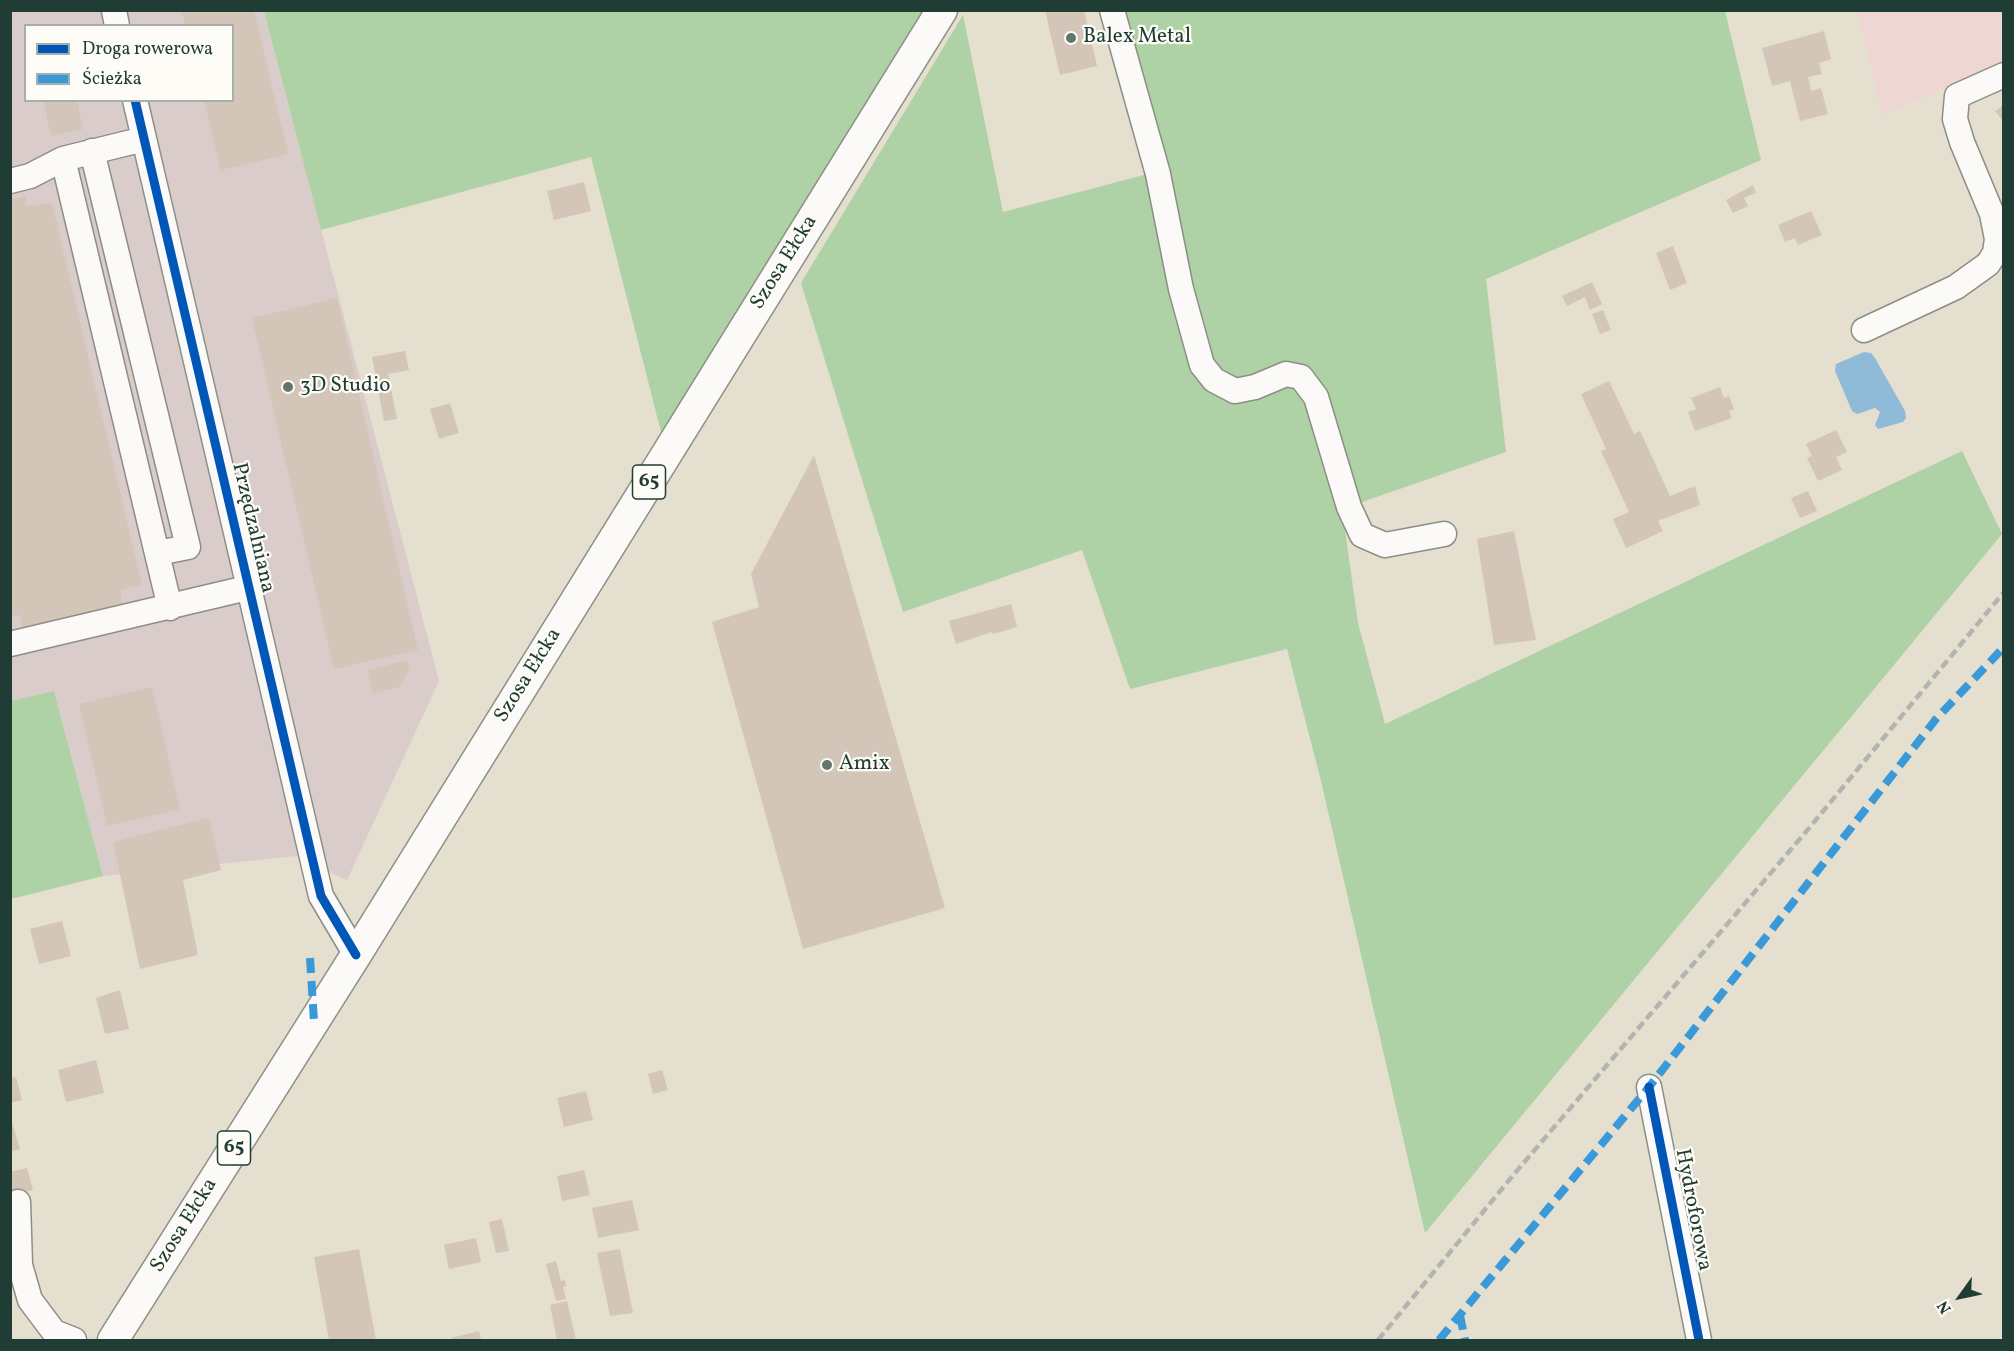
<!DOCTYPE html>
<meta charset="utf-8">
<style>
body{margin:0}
#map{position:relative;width:2014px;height:1351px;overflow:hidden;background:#e4dfce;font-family:Vollkorn,serif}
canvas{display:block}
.frame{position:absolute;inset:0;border:12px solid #1f3d34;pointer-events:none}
.legend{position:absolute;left:24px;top:24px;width:210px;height:78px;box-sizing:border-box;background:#fdfcf7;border:2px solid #a4b0a9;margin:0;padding:8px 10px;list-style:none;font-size:18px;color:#1f3d34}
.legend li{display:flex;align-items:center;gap:12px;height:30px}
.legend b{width:30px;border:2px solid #a4b0a9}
.north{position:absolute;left:1930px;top:1267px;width:60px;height:60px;-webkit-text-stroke:4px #fdfcf7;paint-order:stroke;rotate:237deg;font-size:16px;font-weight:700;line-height:24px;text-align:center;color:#1f3d34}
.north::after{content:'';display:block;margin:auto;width:21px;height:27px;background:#1f3d34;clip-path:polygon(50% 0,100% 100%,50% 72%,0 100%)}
</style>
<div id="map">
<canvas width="2014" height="1351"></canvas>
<div class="frame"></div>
<ul class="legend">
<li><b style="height:8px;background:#0057b8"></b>Droga rowerowa</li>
<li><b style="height:8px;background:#3a99d8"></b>Ścieżka</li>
</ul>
<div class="north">N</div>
</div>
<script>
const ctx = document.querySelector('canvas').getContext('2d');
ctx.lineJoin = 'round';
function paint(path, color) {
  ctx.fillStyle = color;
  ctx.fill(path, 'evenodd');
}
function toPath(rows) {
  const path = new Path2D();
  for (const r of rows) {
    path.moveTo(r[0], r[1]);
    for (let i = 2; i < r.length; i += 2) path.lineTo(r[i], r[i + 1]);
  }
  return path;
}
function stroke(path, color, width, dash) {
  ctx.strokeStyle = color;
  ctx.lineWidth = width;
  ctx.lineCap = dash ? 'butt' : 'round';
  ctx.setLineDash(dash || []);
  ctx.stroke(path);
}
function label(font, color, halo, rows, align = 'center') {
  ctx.font = font + ' Vollkorn,serif';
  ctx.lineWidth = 4.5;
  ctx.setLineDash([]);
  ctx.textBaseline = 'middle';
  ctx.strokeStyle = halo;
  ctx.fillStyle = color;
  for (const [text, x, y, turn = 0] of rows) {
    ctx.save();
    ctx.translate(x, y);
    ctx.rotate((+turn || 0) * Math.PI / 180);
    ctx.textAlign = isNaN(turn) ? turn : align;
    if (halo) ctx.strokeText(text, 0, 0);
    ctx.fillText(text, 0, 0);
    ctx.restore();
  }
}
paint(toPath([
 [1858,11,2003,11,2003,64,1882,115]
]), '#eed6d3');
paint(toPath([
 [10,11,264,11,439,681,347,880,296,856,103,876,54,691,11,701],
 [26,26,232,26,232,100,26,100]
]), '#dacccb');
paint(toPath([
 [264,11,925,11,662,436,591,157,321,230],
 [1123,11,1725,11,1761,160,1486,279,1506,452,1342,509,1358,623,1385,724,1962,451,2002,534,1425,1233,1321,781,1287,649,1130,689,1082,550,903,612,801,283,963,15,1003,212,1163,170],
 [54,691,103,876,11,899,11,701]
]), '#aed2a5');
paint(toPath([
 [1864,352,1871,353,1875,358,1905,411,1906,418,1903,422,1878,429,1875,425,1880,412,1875,408,1857,414,1852,411,1835,371,1836,364]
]), '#8fbbd9');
paint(toPath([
 [182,10,254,10,288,154,221,170,204,100,232,100,232,26,185,26],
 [1045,10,1084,10,1097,66,1060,75],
 [1824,31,1831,59,1819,63,1822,74,1808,77,1811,91,1821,88,1828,114,1800,121,1790,81,1772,86,1762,48],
 [43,100,77,100,83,129,51,136],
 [2004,105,2004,122,1995,111],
 [584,182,591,211,554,220,547,191],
 [1753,185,1756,193,1744,198,1748,206,1733,213,1726,200],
 [26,196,26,206,52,203,142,585,120,590,123,604,22,628,20,615,10,617,10,200],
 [1811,211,1822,235,1798,245,1795,238,1785,242,1778,225],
 [1673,246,1687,283,1670,290,1656,253],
 [1592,282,1602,304,1590,310,1585,297,1567,306,1562,296],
 [337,298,418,650,334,669,252,318],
 [1603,310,1611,330,1600,334,1592,314],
 [405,351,409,370,388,374,397,419,384,421,372,357],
 [1609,381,1634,434,1640,431,1670,496,1695,486,1700,505,1658,521,1663,531,1626,548,1613,519,1629,512,1601,451,1606,449,1581,394],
 [1720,387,1724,398,1729,396,1734,409,1729,411,1732,418,1695,431,1688,412,1696,409,1691,398],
 [450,403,459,433,439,439,430,409],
 [1836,430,1847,452,1836,457,1842,470,1818,481,1807,458,1812,456,1806,444],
 [814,455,945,908,803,949,712,622,759,607,751,574],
 [1808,491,1817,511,1800,518,1791,498],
 [1514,531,1536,640,1494,645,1477,539],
 [1011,604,1017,627,993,634,992,632,956,644,949,621],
 [408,660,410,668,399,687,373,693,367,670],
 [152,687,180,809,107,826,79,704],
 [209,818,221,870,183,880,198,955,140,969,113,842],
 [62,921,71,956,39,964,30,929],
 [120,990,129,1029,105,1034,96,998],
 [96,1060,104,1093,66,1102,58,1070],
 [662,1070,668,1090,653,1094,648,1074],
 [16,1077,22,1100,10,1103,10,1078],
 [586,1091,593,1120,564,1127,557,1098],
 [10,1116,20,1149,10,1152],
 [27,1168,33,1190,10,1196,10,1172],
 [584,1170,590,1195,562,1201,557,1176],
 [632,1200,639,1230,598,1238,592,1208],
 [502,1219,509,1251,496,1253,489,1222],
 [476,1238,481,1262,449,1269,444,1245],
 [359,1249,376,1340,329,1340,314,1257],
 [620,1249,633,1313,610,1316,597,1253],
 [556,1261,561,1281,565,1280,566,1286,563,1287,566,1299,556,1301,546,1264],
 [567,1301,576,1340,557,1340,550,1305],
 [479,1331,481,1340,451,1340,451,1338]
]), '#d4c5b9');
const minor = toPath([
 [114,10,117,26],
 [1112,10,1158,174,1181,289,1202,365,1214,380,1235,391,1255,387,1286,374,1301,377,1316,397,1349,507,1362,535,1385,545,1444,534],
 [135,100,321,896,356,955],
 [144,139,63,159,170,608],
 [92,151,188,547,158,553],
 [10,181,30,176,63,159],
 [1864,330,1956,287,1988,264,1995,253,1997,239,1992,214,1962,142,1955,119,1957,96,2004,75],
 [10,644,247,588],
 [1649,1087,1699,1340],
 [18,1202,20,1265,30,1300,54,1332,74,1340]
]);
const major = toPath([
 [113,1340,356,955,942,10]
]);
stroke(minor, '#8d8f85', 27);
stroke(major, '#8d8f85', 33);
stroke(minor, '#fbfaf8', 24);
stroke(major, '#fbfaf8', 30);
stroke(toPath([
 [1378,1340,1515,1173,1810,827,2004,592]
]), '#b2b4b1', 4.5, [9, 4.5]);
stroke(toPath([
 [310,958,314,1021],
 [1460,1315,1465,1340],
 [1439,1340,1649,1087,1936,719,2004,647]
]), '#3a99d8', 8, [15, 8]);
stroke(toPath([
 [135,100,321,896,356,955],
 [1649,1087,1699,1340]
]), '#0057b8', 9);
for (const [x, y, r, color] of [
 [1071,38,6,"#64766a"],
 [288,387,6,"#64766a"],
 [827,765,6,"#64766a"]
]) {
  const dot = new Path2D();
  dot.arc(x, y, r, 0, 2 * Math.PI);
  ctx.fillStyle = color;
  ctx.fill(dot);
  stroke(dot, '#fdfcf7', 2);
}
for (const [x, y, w] of [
 [649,482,33],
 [234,1148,33]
]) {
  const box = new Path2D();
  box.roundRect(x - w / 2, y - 17, w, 34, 4.5);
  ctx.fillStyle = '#fdfcf7';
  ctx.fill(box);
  stroke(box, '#1f3d34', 1.5);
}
label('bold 20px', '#1f3d34', null, [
 ["65",649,482],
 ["65",234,1148]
]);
label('21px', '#1f3d34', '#fdfcf7', [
 ["Balex Metal",1083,38],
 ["3D Studio",300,387],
 ["Amix",839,765]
], 'left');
label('21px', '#1f3d34', '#fdfcf7', [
 ["Szosa Ełcka",785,263,-58],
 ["Przędzalniana",252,528,77],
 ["Szosa Ełcka",529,676,-58],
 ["Hydroforowa",1692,1210,79],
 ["Szosa Ełcka",185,1226,-58]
]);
</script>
